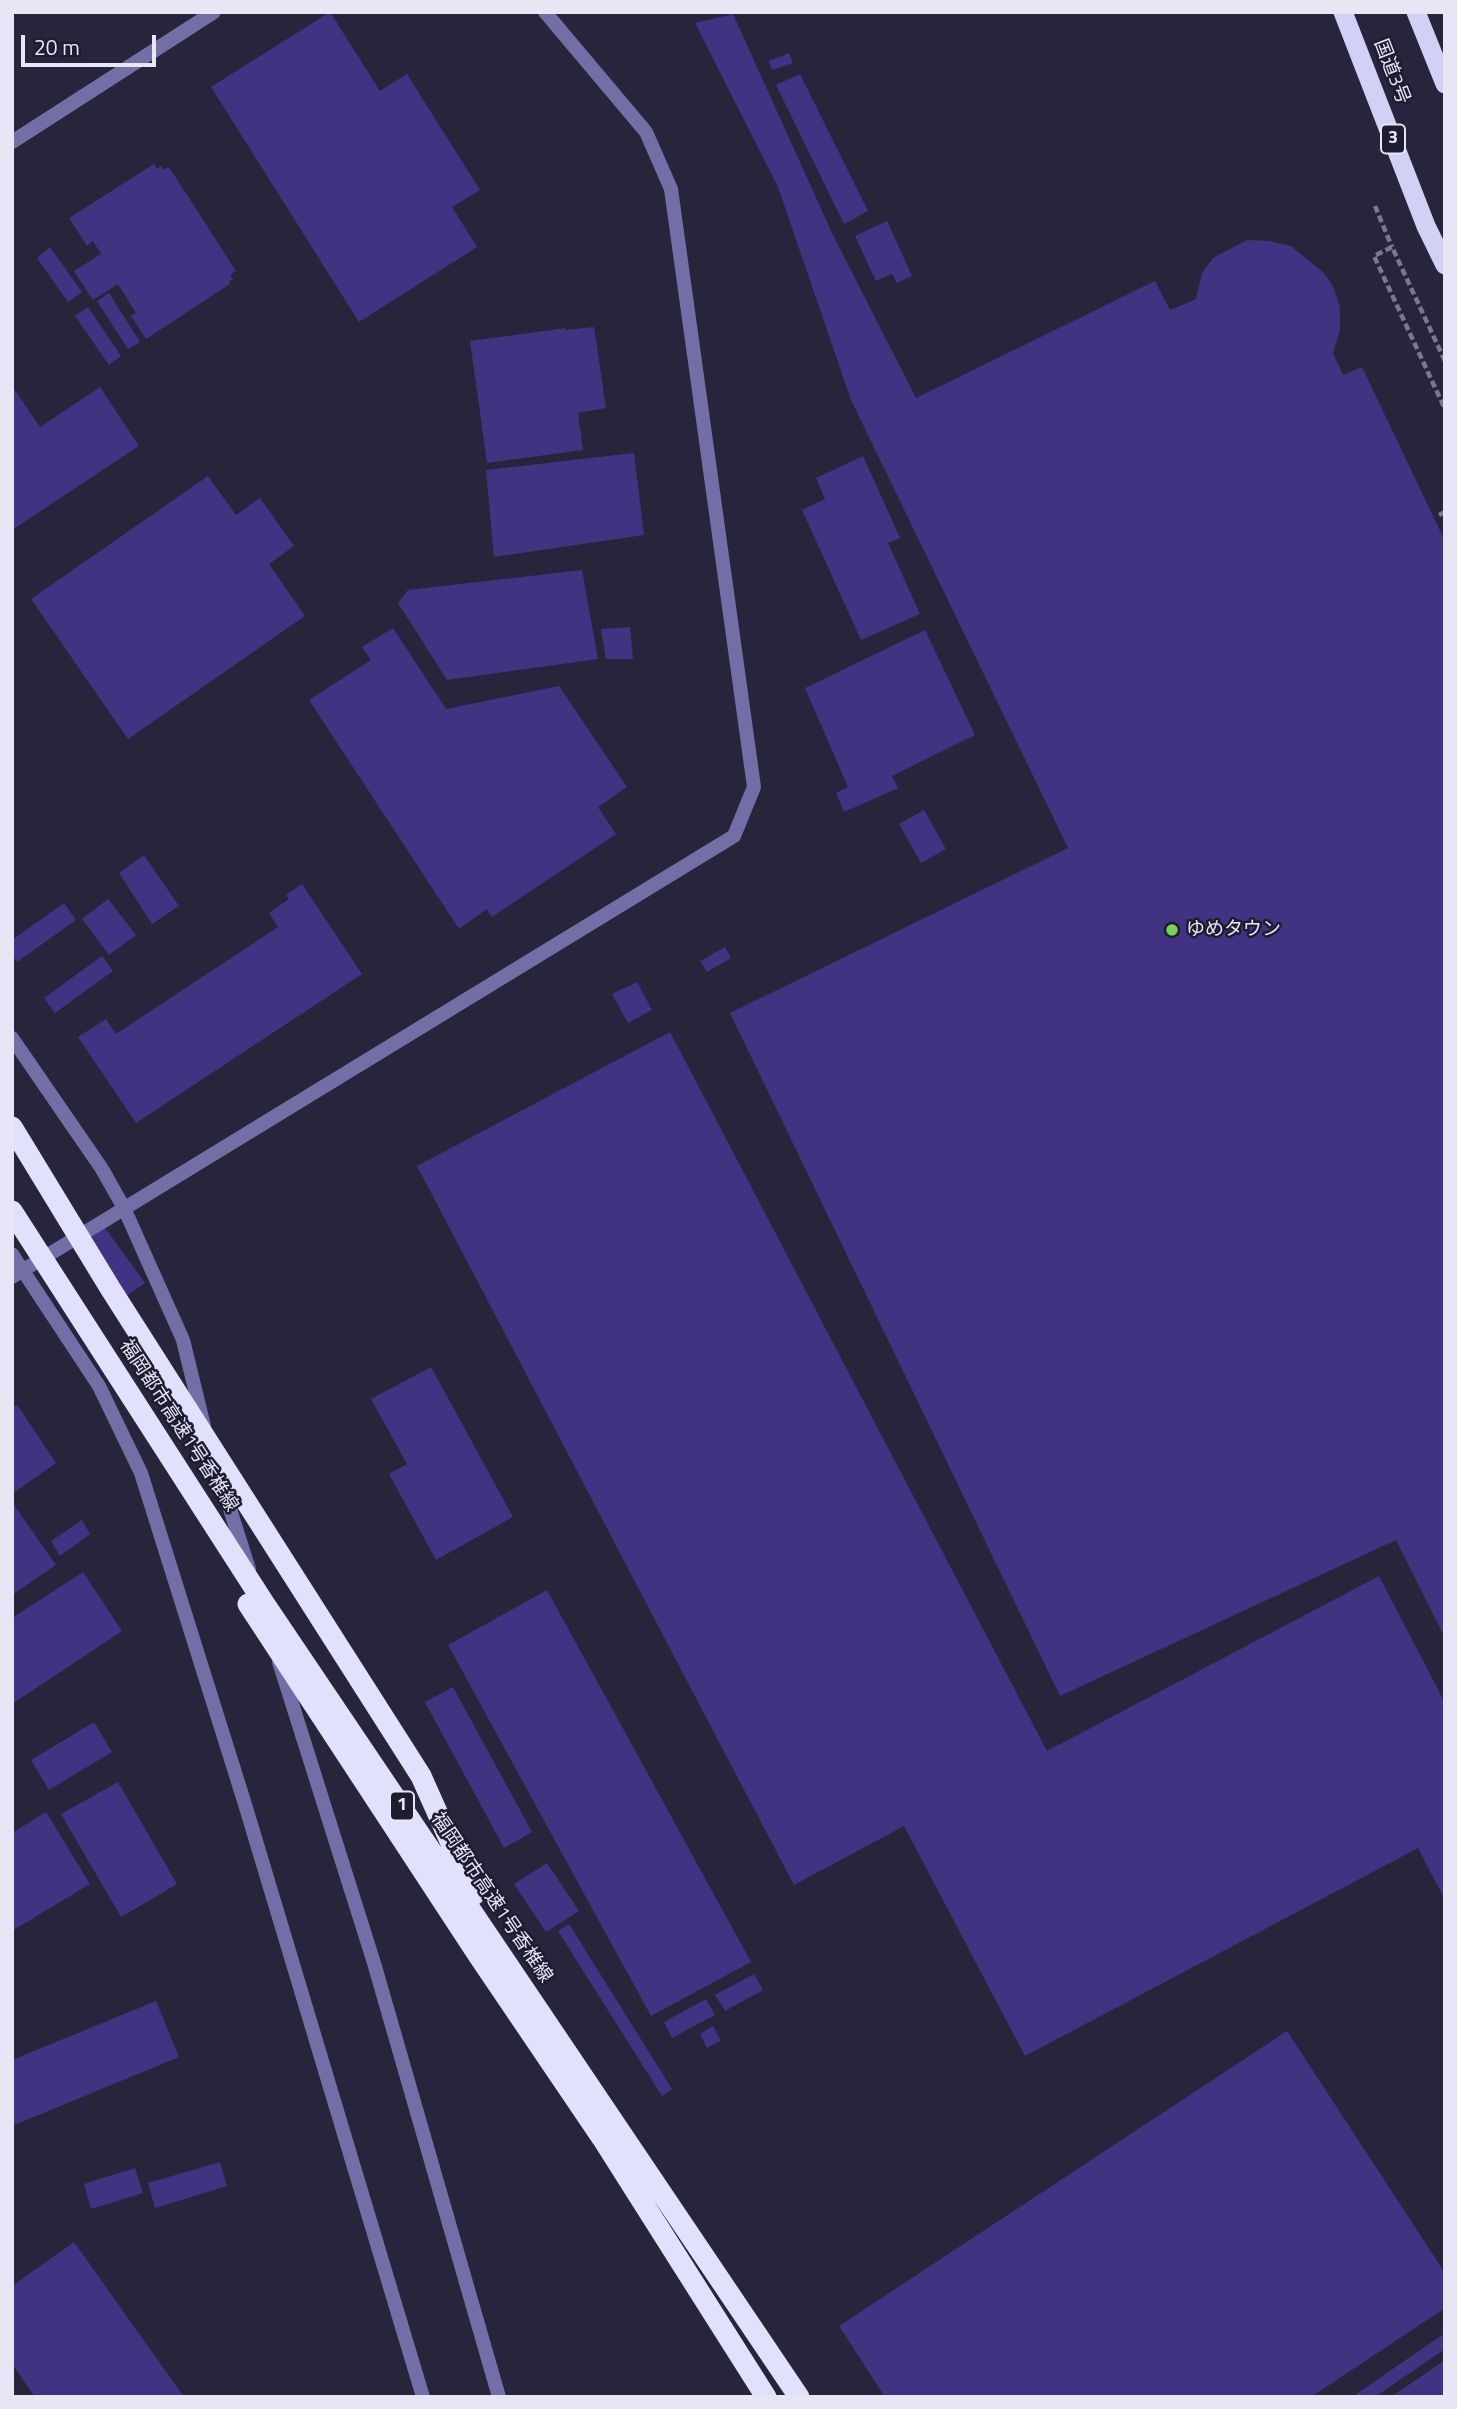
<!DOCTYPE html>
<meta charset="utf-8">
<style>
body{margin:0}
#map{position:relative;width:1457px;height:2409px;overflow:hidden;background:#27253c;font-family:"Titillium Web",sans-serif}
canvas{display:block}
.frame{position:absolute;inset:0;border:14px solid #e7e6f5;pointer-events:none}
.scale{position:absolute;left:21px;top:35px;width:135px;height:32px;box-sizing:border-box;border:4px solid #e7e6f5;border-top:0;padding-left:9px;font-size:21px;line-height:24px;white-space:nowrap;color:#e7e6f5;-webkit-text-stroke:5px #1e1c31;paint-order:stroke}
</style>
<div id="map">
<canvas width="1457" height="2409"></canvas>
<div class="frame"></div>
<div class="scale">20 m</div>
</div>
<script>
const ctx = document.querySelector('canvas').getContext('2d');
ctx.lineJoin = 'round';
function paint(path, color) {
  ctx.fillStyle = color;
  ctx.fill(path, 'evenodd');
}
function toPath(rows) {
  const path = new Path2D();
  for (const r of rows) {
    path.moveTo(r[0], r[1]);
    for (let i = 2; i < r.length; i += 2) path.lineTo(r[i], r[i + 1]);
  }
  return path;
}
function stroke(path, color, width, dash) {
  ctx.strokeStyle = color;
  ctx.lineWidth = width;
  ctx.lineCap = dash ? 'butt' : 'round';
  ctx.setLineDash(dash || []);
  ctx.stroke(path);
}
function label(font, color, halo, rows, align = 'center') {
  ctx.font = font + ' "Titillium Web","Noto Sans JP",sans-serif';
  ctx.lineWidth = 5;
  ctx.setLineDash([]);
  ctx.textBaseline = 'middle';
  ctx.strokeStyle = halo;
  ctx.fillStyle = color;
  for (const [text, x, y, turn = 0] of rows) {
    ctx.save();
    ctx.translate(x, y);
    ctx.rotate((+turn || 0) * Math.PI / 180);
    ctx.textAlign = isNaN(turn) ? turn : align;
    if (halo) ctx.strokeText(text, 0, 0);
    ctx.fillText(text, 0, 0);
    ctx.restore();
  }
}
paint(toPath([
 [330,12,380,91,407,74,480,190,452,207,477,247,359,322,211,87],
 [733,14,832,233,916,398,1155,281,1170,310,1196,299,1202,273,1213,258,1247,240,1269,241,1291,246,1323,272,1333,286,1340,307,1340,330,1333,353,1343,375,1362,367,1445,541,1445,1638,1396,1540,1060,1696,730,1013,1068,848,851,400,778,187,695,23],
 [789,53,793,63,772,70,769,61],
 [800,74,868,211,844,224,776,85],
 [154,164,157,169,161,166,164,170,169,167,236,271,230,275,233,279,229,281,230,284,146,339,131,316,136,313,118,284,93,300,74,271,101,254,93,241,87,246,69,218],
 [887,221,912,276,897,283,892,274,876,281,855,236],
 [50,247,82,292,68,302,37,258],
 [109,293,140,342,128,349,97,301],
 [88,307,121,356,109,365,75,316],
 [594,327,606,408,578,413,583,450,487,463,470,341,566,328,566,330],
 [12,386,40,427,100,387,139,446,12,530],
 [634,453,644,535,494,557,486,470],
 [863,456,900,538,888,543,920,614,861,640,802,510,825,499,816,478],
 [208,476,236,515,260,498,294,546,269,564,305,616,128,739,31,599],
 [582,570,598,659,447,680,398,603,408,590],
 [630,627,633,659,606,659,601,629],
 [393,628,446,709,559,686,627,787,598,807,616,834,492,917,487,909,459,929,309,700,371,660,362,647],
 [925,630,975,735,892,776,898,788,844,812,836,793,848,787,805,688],
 [924,810,946,849,921,863,899,824],
 [144,855,179,906,152,924,119,873],
 [302,884,362,974,136,1123,78,1037,106,1019,116,1034,278,927,269,913,289,899,286,895],
 [108,899,136,935,109,955,82,919],
 [64,903,76,920,17,962,12,955,12,940],
 [725,947,731,958,707,972,700,961],
 [102,956,113,971,55,1013,44,998],
 [637,982,652,1010,628,1023,612,994],
 [670,1032,1047,1751,1379,1576,1445,1703,1445,1900,1418,1848,1025,2056,904,1826,794,1885,417,1166],
 [105,1228,145,1283,121,1300,84,1242],
 [431,1367,513,1517,436,1560,389,1474,407,1464,371,1399],
 [12,1405,18,1406,56,1463,12,1494],
 [12,1502,56,1565,12,1595],
 [82,1520,90,1534,60,1556,51,1541],
 [83,1572,122,1631,12,1704,12,1618],
 [547,1590,751,1962,651,2016,448,1645],
 [453,1687,532,1832,504,1848,425,1702],
 [94,1722,112,1752,49,1790,31,1760],
 [118,1782,177,1884,121,1917,61,1814],
 [46,1812,90,1884,12,1931,12,1833],
 [547,1863,579,1911,546,1932,514,1884],
 [569,1924,672,2089,662,2096,558,1931],
 [754,1974,763,1990,725,2011,715,1995],
 [706,1999,715,2015,672,2038,664,2022],
 [156,2001,179,2057,12,2126,12,2060],
 [713,2026,721,2041,707,2048,700,2034],
 [1287,2031,1445,2273,1445,2308,1311,2397,885,2397,839,2326],
 [220,2162,227,2186,155,2208,148,2183],
 [135,2168,143,2193,91,2209,84,2184],
 [74,2242,184,2397,35,2397,12,2364,12,2286],
 [1445,2333,1445,2349,1375,2397,1352,2397],
 [1445,2360,1445,2395,1442,2397,1391,2397]
]), '#423282');
stroke(toPath([
 [1375,206,1392,247],
 [1445,361,1392,247,1374,256,1445,409],
 [1439,515,1445,512]
]), '#7a788c', 4.5, [7, 3.5]);
stroke(toPath([
 [12,142,214,12],
 [12,1038,102,1169,124,1208,183,1340,204,1426],
 [12,1254,99,1386,141,1473,244,1801,423,2397],
 [12,1277,734,836,754,787,671,189,646,132,545,12],
 [216,1465,249,1569],
 [279,1662,374,1963,499,2397]
]), '#736ea6', 14);
stroke(toPath([
 [1343,12,1426,226,1445,265],
 [1416,12,1445,84]
]), '#d2d0f5', 19);
stroke(toPath([
 [12,1127,110,1288,421,1776,474,1895],
 [12,1211,264,1603,799,2397],
 [248,1604,478,1955,602,2138,766,2397]
]), '#e2e1fd', 21);
for (const [x, y, r, color] of [
 [1172,930,7,"#7bd156"]
]) {
  const dot = new Path2D();
  dot.arc(x, y, r, 0, 2 * Math.PI);
  ctx.fillStyle = color;
  ctx.fill(dot);
  stroke(dot, '#1e1c31', 2.5);
}
for (const [x, y, w] of [
 [1393,139,24],
 [402,1806,24]
]) {
  const box = new Path2D();
  box.roundRect(x - w / 2, y - 14.5, w, 29, 5);
  ctx.fillStyle = '#1e1c31';
  ctx.fill(box);
  stroke(box, '#e7e6f5', 2);
}
label('bold 18px', '#e7e6f5', null, [
 ["3",1393,139],
 ["1",402,1806]
]);
label('19px', '#e7e6f5', '#1e1c31', [
 ["国道3号",1391,72,69],
 ["福岡都市高速1号香椎線",178,1426,57],
 ["福岡都市高速1号香椎線",491,1898,56]
]);
label('19px', '#e7e6f5', '#1e1c31', [
 ["ゆめタウン",1186,930]
], 'left');
</script>
